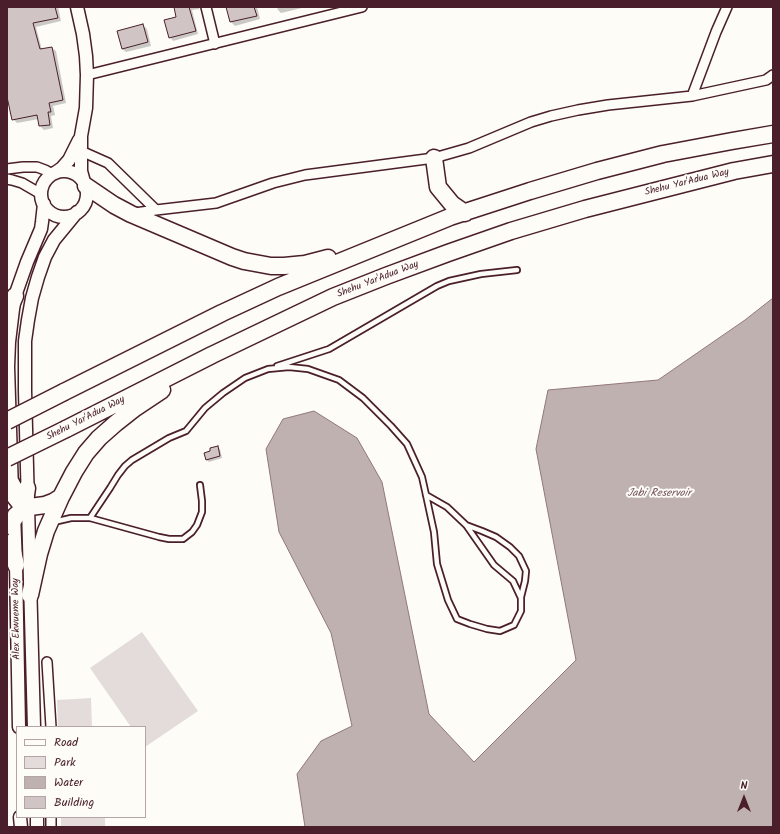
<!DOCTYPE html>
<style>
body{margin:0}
#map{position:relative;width:780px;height:834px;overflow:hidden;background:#fdfcf7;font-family:Kalam,sans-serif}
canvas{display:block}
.frame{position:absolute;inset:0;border:8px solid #4a1f2b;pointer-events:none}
.legend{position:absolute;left:16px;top:726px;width:130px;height:92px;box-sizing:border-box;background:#fdfcf7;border:1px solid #b5a4a5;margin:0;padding:5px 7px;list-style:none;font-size:12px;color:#4a1f2b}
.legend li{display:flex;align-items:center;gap:8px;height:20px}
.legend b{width:20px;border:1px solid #b5a4a5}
.north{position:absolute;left:724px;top:778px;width:40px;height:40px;-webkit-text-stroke:3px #fdfcf7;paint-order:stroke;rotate:0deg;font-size:11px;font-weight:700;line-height:16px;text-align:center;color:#4a1f2b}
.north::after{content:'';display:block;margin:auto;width:14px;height:18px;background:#4a1f2b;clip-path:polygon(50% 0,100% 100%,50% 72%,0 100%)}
</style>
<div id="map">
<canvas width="780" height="834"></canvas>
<div class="frame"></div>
<ul class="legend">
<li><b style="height:5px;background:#fdfcf7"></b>Road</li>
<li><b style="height:11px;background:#e3dcda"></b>Park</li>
<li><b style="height:11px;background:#c0b1b1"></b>Water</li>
<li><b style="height:11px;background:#d0c5c4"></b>Building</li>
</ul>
<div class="north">N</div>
</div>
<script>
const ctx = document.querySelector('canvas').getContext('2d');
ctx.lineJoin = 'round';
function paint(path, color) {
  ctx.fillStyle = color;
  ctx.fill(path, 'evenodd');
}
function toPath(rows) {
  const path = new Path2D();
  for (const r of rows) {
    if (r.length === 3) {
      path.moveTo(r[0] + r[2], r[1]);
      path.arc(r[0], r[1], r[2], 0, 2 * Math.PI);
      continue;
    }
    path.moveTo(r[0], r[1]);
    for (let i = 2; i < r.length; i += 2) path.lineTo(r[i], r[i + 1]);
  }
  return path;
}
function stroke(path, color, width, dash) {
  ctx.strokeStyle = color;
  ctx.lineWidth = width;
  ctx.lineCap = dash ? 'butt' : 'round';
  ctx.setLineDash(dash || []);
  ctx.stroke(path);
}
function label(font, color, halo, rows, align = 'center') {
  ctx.font = font + ' Kalam,sans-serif';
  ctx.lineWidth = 4;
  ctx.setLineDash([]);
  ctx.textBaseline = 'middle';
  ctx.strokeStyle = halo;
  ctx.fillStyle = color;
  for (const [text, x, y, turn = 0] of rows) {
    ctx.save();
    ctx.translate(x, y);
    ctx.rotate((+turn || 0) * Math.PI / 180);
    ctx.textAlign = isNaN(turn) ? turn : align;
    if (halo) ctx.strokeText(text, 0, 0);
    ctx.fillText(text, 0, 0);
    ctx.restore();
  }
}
paint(toPath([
 [142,632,198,711,145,747,145,727,131,727,90,668],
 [91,698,92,727,58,727,57,700],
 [61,817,105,817,105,827,61,827]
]), '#e3dcda');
const water = toPath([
 [773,298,773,827,305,827,297,774,321,741,352,726,331,633,279,532,266,449,283,419,314,411,357,438,382,482,429,714,474,762,576,660,536,449,548,390,658,380,745,320,773,298]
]);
paint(water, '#c0b1b1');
stroke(water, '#91777b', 1);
paint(toPath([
 [7,7,58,7,61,21,36,27,42,50,52,48,56,51,66,103,53,106,55,115,51,116,53,128,44,130,40,126,39,119,17,123,13,119,7,93],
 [175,7,199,7,199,9,192,10,198,34,173,41,170,37,177,18],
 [227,7,257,7,260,19,235,26,231,22],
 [277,7,306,7,281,13,278,10],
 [143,25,147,29,151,46,126,52,122,49],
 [217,447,220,449,222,458,209,462,207,460,212,451]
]), '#0003');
const building = toPath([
 [7,7,55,7,58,18,33,23,40,49,52,47,63,100,49,103,51,112,48,112,50,125,39,126,37,115,12,120,7,97,7,7],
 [174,7,189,7,196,31,169,38,164,20,176,17,174,7],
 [226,7,254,7,257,16,230,22,226,7],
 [143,24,148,42,122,49,117,31,143,24],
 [218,446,220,456,206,460,204,453,210,451,210,448,218,446]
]);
paint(building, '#d0c5c4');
stroke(building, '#4a1f2b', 1);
const lane = toPath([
 [277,366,329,349,437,286,449,281,481,274,517,270],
 [90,518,110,488,118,475,125,466,132,460,169,438,186,431,205,408,223,393,245,378,268,369,289,367,308,369,339,380,363,398,391,426,407,444,422,477,426,495,434,532,437,564,448,600,457,619,470,624,487,629,500,631,514,625,521,611,521,598,513,581,494,565,466,525,447,507,426,495],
 [54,520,58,521,71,518,90,518,159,537,169,539,183,539,192,532,197,525,202,512,202,501,200,485],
 [466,525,482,531,496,537,510,547,519,556,526,571,525,581,521,597]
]);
const street = toPath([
 [206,7,215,44],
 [87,75,362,7],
 [692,96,716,32,727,7],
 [81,151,108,163,156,210],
 [7,169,23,167,37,167,45,170,52,174],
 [7,179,12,180,22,183,41,194],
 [135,213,156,210,216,203,273,183,305,175,434,158,469,148,531,122,551,116,578,110,608,105,692,96,766,80,773,75],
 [47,662,51,727],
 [51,827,51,817]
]);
const secondary = toPath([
 [77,7,83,34,86,56,87,75,86,108,81,136,81,171,84,182],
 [64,194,23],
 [55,173,62,168,69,160,79,140],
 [12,491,8,367,9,342,13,309,15,296,27,262,41,229,42,222,44,204],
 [14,514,16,565,19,727],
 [34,727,28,506,25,391,25,341,28,320,32,298,38,277,45,257,54,240,77,212],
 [20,817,21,827],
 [37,827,37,817]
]);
const highway = toPath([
 [434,158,438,187,452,204,465,213],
 [86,186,114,205,131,214,232,257,244,261,271,266,284,266,305,264,328,258],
 [7,314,15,296],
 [64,392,222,313,278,287,450,217,530,191,597,171,663,154,732,141,773,134],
 [66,429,212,355,333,297,386,276,448,253,511,231,585,209,734,171,773,164],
 [12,484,15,497,19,502,24,505,30,507,45,505,53,502,61,497],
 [7,526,14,519,22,508,25,501,27,488],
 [7,543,13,551,16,565],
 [30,595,39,554,46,531,61,497,74,472,86,453,99,438,116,423,135,408,162,390]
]);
stroke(lane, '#4a1f2b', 8);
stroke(street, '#4a1f2b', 12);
stroke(secondary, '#4a1f2b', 15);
stroke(highway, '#4a1f2b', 19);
stroke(lane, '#fdfcf7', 4.5);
stroke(street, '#fdfcf7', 9);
stroke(secondary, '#fdfcf7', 12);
stroke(highway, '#fdfcf7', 16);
const highwayBridge = toPath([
 [7,421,64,392],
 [7,458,66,429]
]);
stroke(highwayBridge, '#4a1f2b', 19, []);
stroke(highwayBridge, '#fdfcf7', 16);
label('10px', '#4a1f2b', '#fdfcf7', [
 ["Shehu Yar'Adua Way",687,183,-14],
 ["Shehu Yar'Adua Way",378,280,-21],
 ["Shehu Yar'Adua Way",86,419,-27],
 ["Alex Ekwueme Way",17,619,-91]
]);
label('italic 11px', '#73525a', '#fdfcf7', [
 ["Jabi Reservoir",659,494]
]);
</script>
